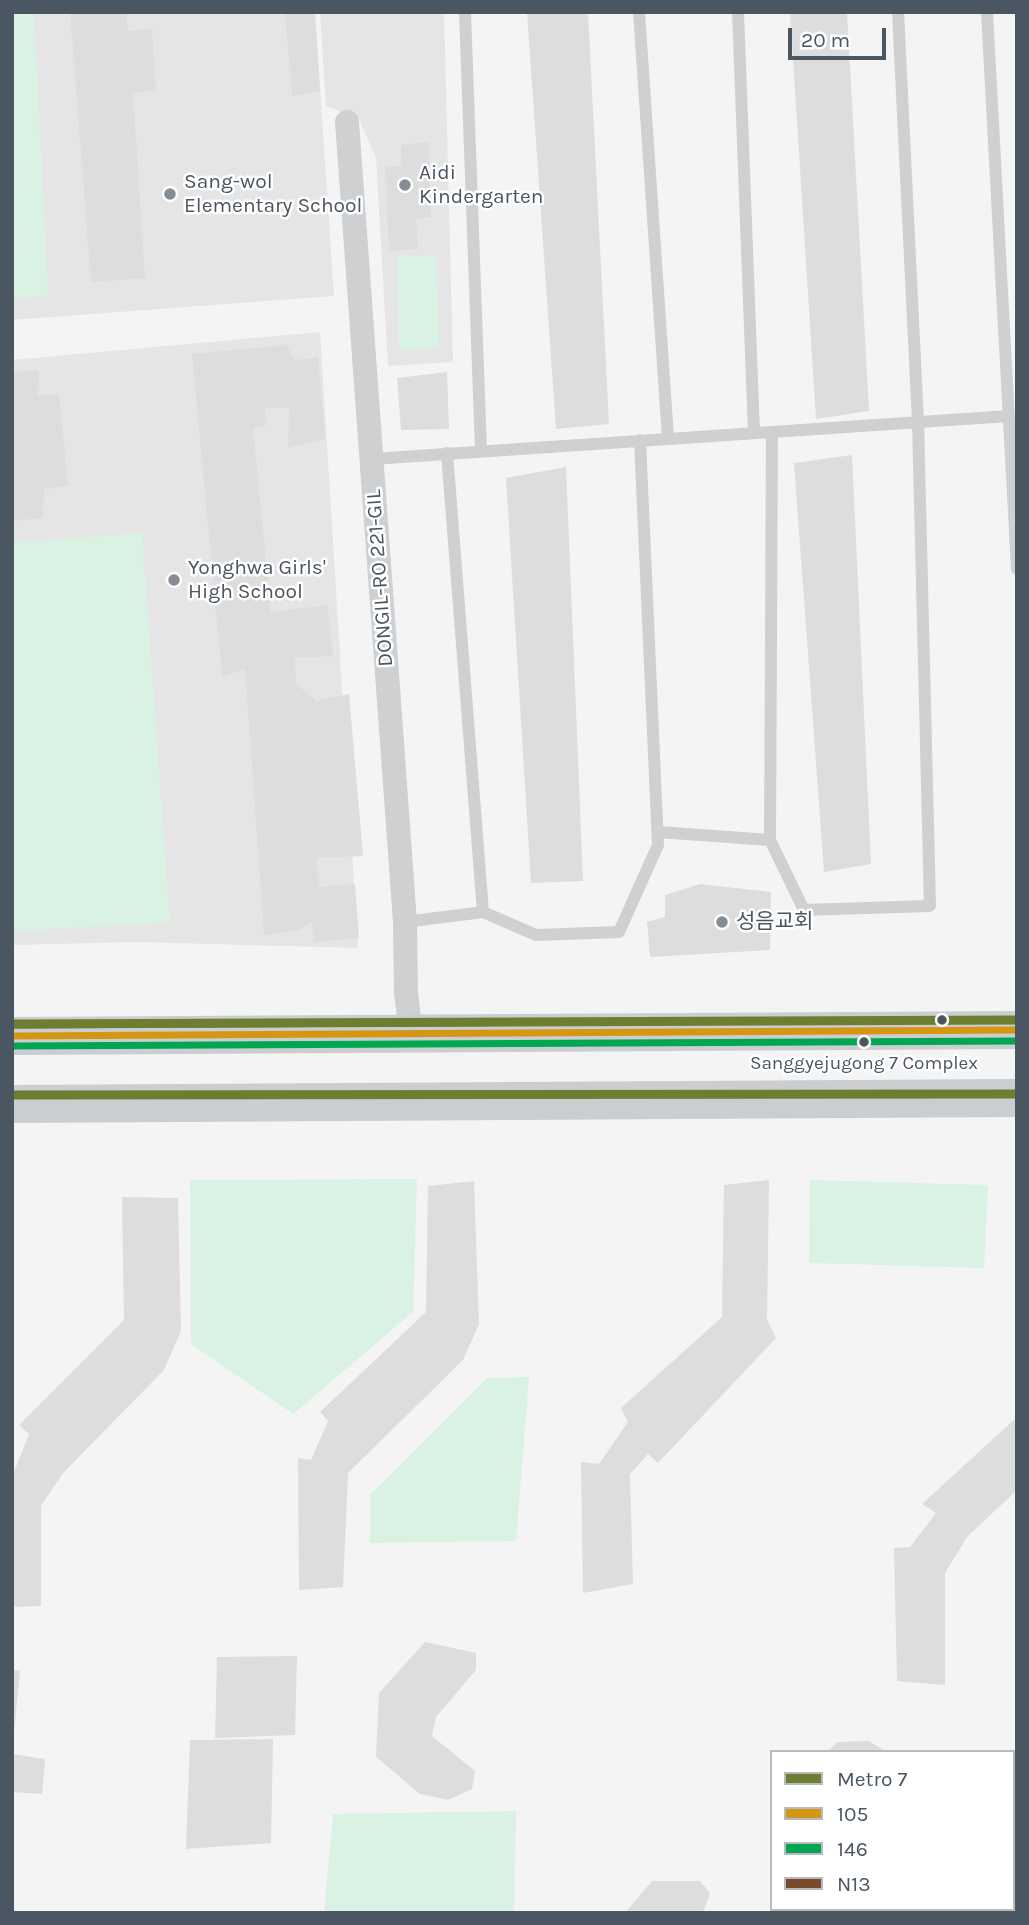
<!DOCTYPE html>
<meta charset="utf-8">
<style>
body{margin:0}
#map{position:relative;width:1029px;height:1925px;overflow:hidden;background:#f4f4f4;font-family:Karla,sans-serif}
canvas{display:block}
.frame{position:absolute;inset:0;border:14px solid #4a5661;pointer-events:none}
.legend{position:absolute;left:770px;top:1750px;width:245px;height:161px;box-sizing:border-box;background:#fff;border:2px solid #b7bbc0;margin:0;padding:9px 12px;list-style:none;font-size:21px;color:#4a5661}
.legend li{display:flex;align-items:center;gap:14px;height:35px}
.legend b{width:35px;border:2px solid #b7bbc0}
.scale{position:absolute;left:788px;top:28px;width:98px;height:32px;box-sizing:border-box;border:4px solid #4a5661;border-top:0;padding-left:9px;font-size:21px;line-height:24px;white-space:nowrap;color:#4a5661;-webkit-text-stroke:5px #fff;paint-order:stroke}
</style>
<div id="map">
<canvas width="1029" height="1925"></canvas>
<div class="frame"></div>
<ul class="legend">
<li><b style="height:9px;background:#6e7e31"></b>Metro 7</li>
<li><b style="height:9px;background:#d49613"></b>105</li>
<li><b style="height:9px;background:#00a651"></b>146</li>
<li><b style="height:9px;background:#7a4b2a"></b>N13</li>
</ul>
<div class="scale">20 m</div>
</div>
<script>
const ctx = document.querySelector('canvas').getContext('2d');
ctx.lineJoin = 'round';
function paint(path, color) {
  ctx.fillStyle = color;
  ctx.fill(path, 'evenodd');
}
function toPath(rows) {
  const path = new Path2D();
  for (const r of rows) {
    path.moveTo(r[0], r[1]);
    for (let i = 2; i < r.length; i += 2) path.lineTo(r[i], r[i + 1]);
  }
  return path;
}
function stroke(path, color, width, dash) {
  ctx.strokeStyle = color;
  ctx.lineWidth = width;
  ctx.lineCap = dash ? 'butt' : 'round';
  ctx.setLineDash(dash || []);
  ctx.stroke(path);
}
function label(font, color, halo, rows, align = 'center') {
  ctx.font = font + ' Karla,"Noto Sans KR",sans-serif';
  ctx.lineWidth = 5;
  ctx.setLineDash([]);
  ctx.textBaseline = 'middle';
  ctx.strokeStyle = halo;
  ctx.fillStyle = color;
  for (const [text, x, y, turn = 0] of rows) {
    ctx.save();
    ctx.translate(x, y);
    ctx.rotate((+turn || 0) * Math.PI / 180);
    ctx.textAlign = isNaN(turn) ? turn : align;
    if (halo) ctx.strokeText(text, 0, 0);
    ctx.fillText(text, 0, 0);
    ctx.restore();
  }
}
paint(toPath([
 [12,12,315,12,334,296,12,320],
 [320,12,444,12,453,362,388,366,376,158,359,119,326,106],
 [320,332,358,948,136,942,12,945,12,360]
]), '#e6e5e6');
paint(toPath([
 [12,12,34,12,48,295,12,299],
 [398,255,436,256,439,347,399,351],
 [142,533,170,923,12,931,12,543],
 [417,1179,413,1312,293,1414,191,1344,190,1180],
 [810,1180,988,1185,984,1268,809,1263],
 [529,1377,516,1541,370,1543,371,1494,487,1378],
 [516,1811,514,1913,324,1913,333,1814]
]), '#d9f2e3');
paint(toPath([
 [70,12,126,12,128,31,152,29,156,90,133,93,145,278,91,282],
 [285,12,315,12,320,91,292,96],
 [527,12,588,12,609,424,556,429],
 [790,12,847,12,869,411,816,419],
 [429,142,431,217,416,219,418,249,389,251,385,166,401,166,401,145],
 [286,345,295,360,318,357,325,439,288,448,289,408,265,408,266,425,253,428,271,612,327,605,333,656,295,658,296,684,316,701,349,694,363,856,317,858,319,887,355,884,359,938,315,942,311,921,301,930,264,935,245,669,222,676,192,354],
 [39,370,38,396,59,393,68,486,44,489,43,518,12,521,12,372],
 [447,372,449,429,401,430,397,378],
 [852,455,871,864,824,872,794,463],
 [566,467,583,881,531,883,506,478],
 [700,884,771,892,770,950,650,957,647,922,665,917,665,895],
 [769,1180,767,1320,776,1338,658,1463,648,1454,630,1474,633,1584,583,1593,581,1462,599,1464,628,1422,621,1408,722,1317,724,1185],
 [474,1181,479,1324,463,1360,348,1473,343,1587,299,1590,298,1458,311,1460,328,1421,320,1412,426,1312,428,1186],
 [122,1197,178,1198,181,1331,164,1370,63,1473,41,1506,41,1606,12,1607,12,1477,29,1434,19,1425,124,1320],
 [1017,1417,1017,1490,967,1537,945,1573,945,1685,897,1681,894,1548,910,1547,936,1513,922,1504],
 [425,1642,476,1653,476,1670,436,1717,432,1736,475,1771,472,1789,448,1800,420,1794,376,1757,379,1693],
 [297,1656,295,1735,215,1738,217,1657],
 [12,1670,20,1671,14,1733,12,1733],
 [273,1739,271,1843,186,1849,190,1740],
 [869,1741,887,1752,828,1752,837,1742],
 [12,1754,45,1759,42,1794,12,1792],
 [652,1881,700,1881,710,1893,703,1913,625,1913]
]), '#ddddde');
stroke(toPath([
 [465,12,481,451],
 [639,12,668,438],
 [738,12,754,433],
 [987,12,1017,569],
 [772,432,770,840,804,910,930,906,918,422,898,12],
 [447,453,483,912],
 [372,459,1009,416],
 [658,832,770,840],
 [405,922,483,912,536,935,619,932,658,845,640,440]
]), '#ced0d2', 12);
stroke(toPath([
 [347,122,405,922,406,993,411,1034]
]), '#ced0d2', 24);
stroke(toPath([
 [12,1036,1017,1030],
 [12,1104,1017,1098]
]), '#caced1', 38);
stroke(toPath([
 [12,1036,1017,1030]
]), '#d49613', 7);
stroke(toPath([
 [12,1046,1017,1041]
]), '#00a651', 7);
stroke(toPath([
 [12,1025,1017,1020]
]), '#7a4b2a', 7);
stroke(toPath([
 [12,1024,1017,1020],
 [12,1095,1017,1094]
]), '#6e7e31', 9);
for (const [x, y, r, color] of [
 [405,185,7,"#868d94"],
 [170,194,7,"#868d94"],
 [174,580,7,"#868d94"],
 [722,922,7,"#868d94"],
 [942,1020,6,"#4a5661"],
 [864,1042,6,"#4a5661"]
]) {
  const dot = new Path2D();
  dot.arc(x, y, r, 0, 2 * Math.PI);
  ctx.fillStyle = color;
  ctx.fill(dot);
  stroke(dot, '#fff', 2.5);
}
label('19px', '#4a5661', '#fff', [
 ["Sanggyejugong 7 Complex",864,1064]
]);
label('21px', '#4a5661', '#fff', [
 ["Aidi",419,173],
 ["Kindergarten",419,197],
 ["Sang-wol",184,182],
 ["Elementary School",184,206],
 ["Yonghwa Girls'",188,568],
 ["High School",188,592],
 ["성음교회",736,922]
], 'left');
label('21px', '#4a5661', '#fff', [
 ["DONGIL-RO 221-GIL",380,578,-94]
]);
</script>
